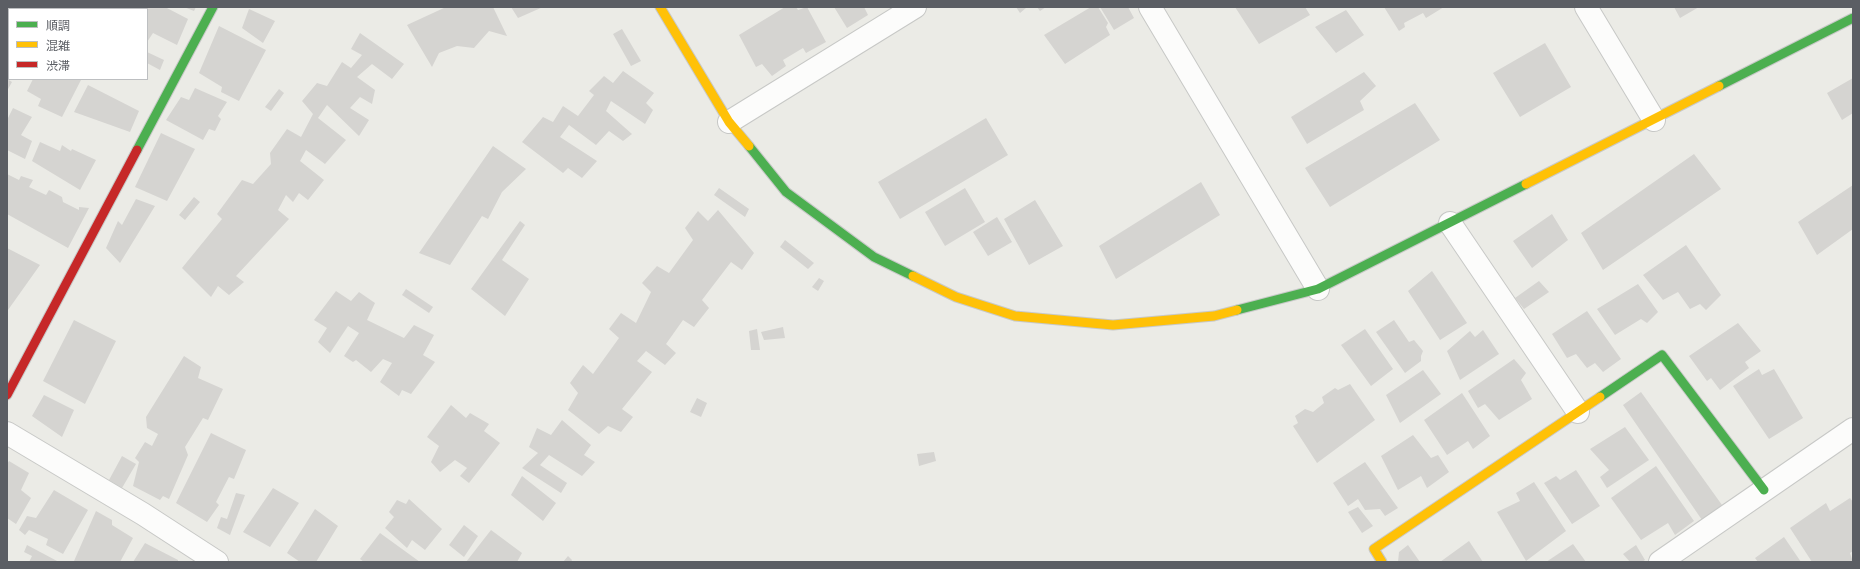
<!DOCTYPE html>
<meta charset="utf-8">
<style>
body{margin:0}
#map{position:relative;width:1860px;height:569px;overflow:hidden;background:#ebebe6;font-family:"Golos Text","Noto Sans JP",sans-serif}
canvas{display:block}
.frame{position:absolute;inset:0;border:8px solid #5b5e64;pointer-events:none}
.legend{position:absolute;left:8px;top:8px;width:140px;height:72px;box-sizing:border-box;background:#fff;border:1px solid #bdbfc1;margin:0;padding:5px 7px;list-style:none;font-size:12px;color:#5b5e64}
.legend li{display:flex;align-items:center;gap:8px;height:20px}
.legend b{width:20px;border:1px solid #bdbfc1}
</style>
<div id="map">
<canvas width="1860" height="569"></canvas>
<div class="frame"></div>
<ul class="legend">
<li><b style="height:5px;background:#4caf50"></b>順調</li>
<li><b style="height:5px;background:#ffc107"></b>混雑</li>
<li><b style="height:5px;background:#c62828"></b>渋滞</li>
</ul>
</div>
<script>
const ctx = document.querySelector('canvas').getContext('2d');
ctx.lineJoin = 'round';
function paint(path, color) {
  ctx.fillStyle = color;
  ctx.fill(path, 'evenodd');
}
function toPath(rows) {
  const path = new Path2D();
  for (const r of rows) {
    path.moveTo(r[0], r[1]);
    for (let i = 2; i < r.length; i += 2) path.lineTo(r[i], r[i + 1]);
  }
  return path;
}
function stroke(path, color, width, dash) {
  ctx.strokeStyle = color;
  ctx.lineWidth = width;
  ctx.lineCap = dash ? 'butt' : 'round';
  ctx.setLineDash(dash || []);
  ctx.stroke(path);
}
paint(toPath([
 [13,7,60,7,59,9,11,9],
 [129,7,165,7,188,19,177,45,153,33,147,42,147,9,128,9],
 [184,7,196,7,194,11],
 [446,7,493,7,507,36,489,31,474,48,457,46,439,53,432,67,407,25],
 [511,7,543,7,518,18],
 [785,7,796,7,798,10,807,7,826,42,806,53,803,48,783,60,786,66,772,76,762,64,756,67,739,35],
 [834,7,864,7,868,15,847,28],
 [1016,7,1025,7,1026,8,1020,13],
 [1037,7,1046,7,1040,11],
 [1091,7,1098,7,1108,23,1106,27,1110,35,1065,64,1044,35],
 [1100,7,1128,7,1134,18,1114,30],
 [1235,7,1305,7,1310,15,1259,44],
 [1384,7,1444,7,1426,18,1423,13,1404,23,1405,27,1399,31],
 [1674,7,1699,7,1680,18],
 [249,9,275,21,263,43,242,28],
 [1346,10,1364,35,1336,53,1315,27],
 [219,26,266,50,239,101,221,92,222,87,199,73],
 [622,29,641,61,631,66,613,34],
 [9,33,9,61,7,60,7,36],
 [360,33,404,64,392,79,372,64,357,77,375,90,372,104,360,97,350,108,369,120,359,136,327,105,318,118,346,140,325,164,306,150,300,161,324,180,308,200,299,193,293,202,286,195,278,210,289,219,236,276,244,282,229,295,218,286,211,297,182,268,222,219,217,214,242,180,253,184,271,164,270,153,287,129,301,137,313,114,302,101,317,83,327,86,342,62,351,68,362,55,351,49],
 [1545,43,1571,87,1520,117,1493,73],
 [147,52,164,60,160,70,147,63],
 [623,71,654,93,646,103,653,110,645,124,611,101,606,111,632,134,623,141,609,131,596,145,569,125,560,137,597,161,582,178,568,168,563,173,522,142,543,117,553,122,563,106,578,116,594,95,589,91,604,76,613,83],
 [1364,72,1376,86,1360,101,1364,110,1307,144,1291,117],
 [1853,78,1853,113,1842,120,1827,93],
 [7,79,12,82,7,91],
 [33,79,81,80,62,117,38,106,41,99,27,91],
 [88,85,139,111,130,132,74,112],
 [195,88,227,102,218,116,221,119,215,131,209,129,203,140,166,120,181,97,189,100],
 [279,89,284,93,271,111,265,107],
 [1415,103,1440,140,1330,207,1305,168],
 [13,108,32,117,21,135,32,141,25,159,7,150,7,120],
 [986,118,1008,155,900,219,878,182],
 [161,133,195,149,167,201,135,187],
 [40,142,60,151,62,145,71,151,72,149,96,160,80,190,32,161],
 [493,146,526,169,502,192,488,219,482,216,450,265,419,253],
 [1694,154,1721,189,1603,270,1581,233],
 [7,174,19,180,21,176,33,180,29,187,46,195,49,190,62,197,63,202,79,210,79,207,89,208,68,248,7,214],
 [1201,182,1220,215,1116,279,1099,246],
 [1853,185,1853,229,1817,255,1798,222],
 [719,188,749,209,745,217,714,195],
 [965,188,985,222,945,246,925,212],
 [194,197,200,202,185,220,179,215],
 [136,199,155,206,120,263,106,248,118,221,122,225],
 [1035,200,1063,246,1029,265,1004,219],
 [718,210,754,253,742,270,731,262,702,300,709,308,694,327,683,320,666,344,676,353,665,365,646,351,637,361,652,372,622,409,633,417,621,432,608,426,599,434,568,410,578,393,570,383,583,365,593,374,619,338,609,329,621,313,636,323,651,292,642,283,657,266,669,273,693,240,685,228,698,211,708,221],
 [1552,214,1568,240,1532,268,1513,241],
 [997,217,1012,242,988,256,973,232],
 [520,221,525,225,502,260,529,279,505,316,471,289],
 [785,240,814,263,808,269,780,247],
 [1686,245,1721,295,1706,310,1700,304,1690,309,1678,292,1663,300,1643,275],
 [7,248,40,265,8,310,7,309],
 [1432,271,1467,323,1440,340,1408,291],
 [819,278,824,281,818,291,812,287],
 [1539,281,1549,292,1524,309,1515,298],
 [1638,284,1658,312,1647,323,1641,319,1615,335,1597,309],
 [406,289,433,307,429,313,402,295],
 [336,291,351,301,359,292,375,303,367,320,404,338,414,325,434,335,423,355,435,362,411,394,402,390,399,396,380,382,392,363,383,359,371,372,356,360,353,362,344,356,359,333,348,326,330,353,318,342,327,328,314,320],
 [1587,311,1621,359,1603,372,1595,363,1587,368,1576,354,1567,358,1552,334],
 [74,320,116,341,85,404,43,381],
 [1394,320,1409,342,1414,340,1423,351,1421,356,1421,361,1405,373,1376,332],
 [1738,323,1761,351,1745,362,1749,368,1720,390,1711,378,1707,381,1689,356],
 [783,327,785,338,764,340,761,332],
 [757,329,760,350,751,350,749,331],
 [1365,329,1393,369,1371,386,1341,345],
 [1483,330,1499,354,1460,380,1447,351,1470,331,1475,337],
 [184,356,201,367,198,378,223,389,208,420,203,418,185,447,188,455,169,499,163,496,160,500,133,486,139,462,135,458,145,442,152,446,158,434,147,428,146,417],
 [1514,359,1526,373,1521,380,1532,399,1499,420,1485,404,1478,408,1468,391],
 [1759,369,1762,375,1774,369,1803,418,1769,439,1733,386],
 [1423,370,1441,394,1400,423,1386,395],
 [1350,384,1375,420,1317,463,1293,426,1298,423,1295,416,1305,409,1313,412,1324,403,1322,397,1335,388,1338,390],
 [1641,392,1722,505,1702,520,1623,405],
 [1462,393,1490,436,1473,449,1468,441,1447,455,1424,420],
 [44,395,74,410,62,437,32,416],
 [697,398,707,403,701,417,690,412],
 [451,405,466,418,470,413,489,424,484,431,500,443,469,483,460,476,467,468,455,460,440,472,431,462,439,446,427,437],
 [562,420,591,445,584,455,595,462,582,476,549,455,540,465,567,483,561,493,522,468,538,453,529,447,537,428,551,435],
 [1625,427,1649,460,1607,488,1600,477,1609,470,1590,449],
 [211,433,246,450,234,479,229,477,216,502,219,505,207,522,176,503],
 [1413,435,1431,458,1438,455,1449,472,1427,488,1421,476,1398,490,1381,456],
 [934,452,936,461,919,466,917,454],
 [122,456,136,464,122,488,109,480],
 [9,461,29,473,21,490,31,498,16,524,7,518,7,464],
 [1365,462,1398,508,1385,516,1380,509,1365,510,1358,499,1348,506,1333,483],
 [1656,466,1694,521,1675,535,1668,523,1641,540,1611,498],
 [1576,470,1600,506,1572,524,1544,483,1556,476,1560,480],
 [522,476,556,503,543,521,511,495],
 [1534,482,1566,531,1526,561,1497,512,1520,501,1516,493],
 [273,488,299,503,270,547,243,532],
 [54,490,88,510,63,554,46,545,48,539,29,530,25,535,19,530,27,516,36,518],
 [236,493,245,495,230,535,217,528,221,517,227,519],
 [1850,498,1853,502,1853,551,1850,553,1853,562,1812,562,1790,528,1826,503,1830,511],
 [409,499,442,529,425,550,412,540,407,548,385,528,394,517,389,512,397,500,406,504],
 [1358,507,1373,526,1362,533,1348,512],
 [315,509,338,526,316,562,300,562,287,553],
 [96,511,112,520,112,525,133,538,120,562,74,561],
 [464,525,478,536,464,557,449,545],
 [491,530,522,553,517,562,466,562],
 [380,533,420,562,364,562,360,559],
 [1784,537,1801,562,1758,562,1755,558],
 [1469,541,1483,562,1440,562],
 [145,543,178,560,178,562,133,562],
 [1573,544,1586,562,1546,562],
 [27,545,59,562,29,562,32,556,24,552],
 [1408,545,1420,562,1398,562,1399,552],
 [1636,545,1645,560,1642,562,1630,562,1623,554],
 [568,556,572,560,571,562,563,562]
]), '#d5d4d1');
const street = toPath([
 [1150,7,1318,289],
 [1586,7,1654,120],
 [729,122,915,7],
 [1450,223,1578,412],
 [7,433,143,514,217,562],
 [1660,562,1853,429]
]);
const fast = toPath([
 [1719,86,1853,18],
 [749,146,786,192,874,257,913,276],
 [137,150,213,7],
 [1237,310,1318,289,1526,184],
 [1600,397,1662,355,1764,490]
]);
const slow = toPath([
 [660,7,729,122,749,146],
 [1526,184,1719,86],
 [913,276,956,297,1015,316,1113,325,1214,316,1237,310],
 [1382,562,1374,549,1600,397]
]);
const jam = toPath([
 [7,395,137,150]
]);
stroke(street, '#c7c8c6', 24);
stroke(fast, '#c8c9c8', 11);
stroke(slow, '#c8c9c8', 11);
stroke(jam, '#c8c9c8', 11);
stroke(street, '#fcfcfb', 22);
stroke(fast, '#4caf50', 9);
stroke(slow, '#ffc107', 9);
stroke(jam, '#c62828', 9);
</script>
